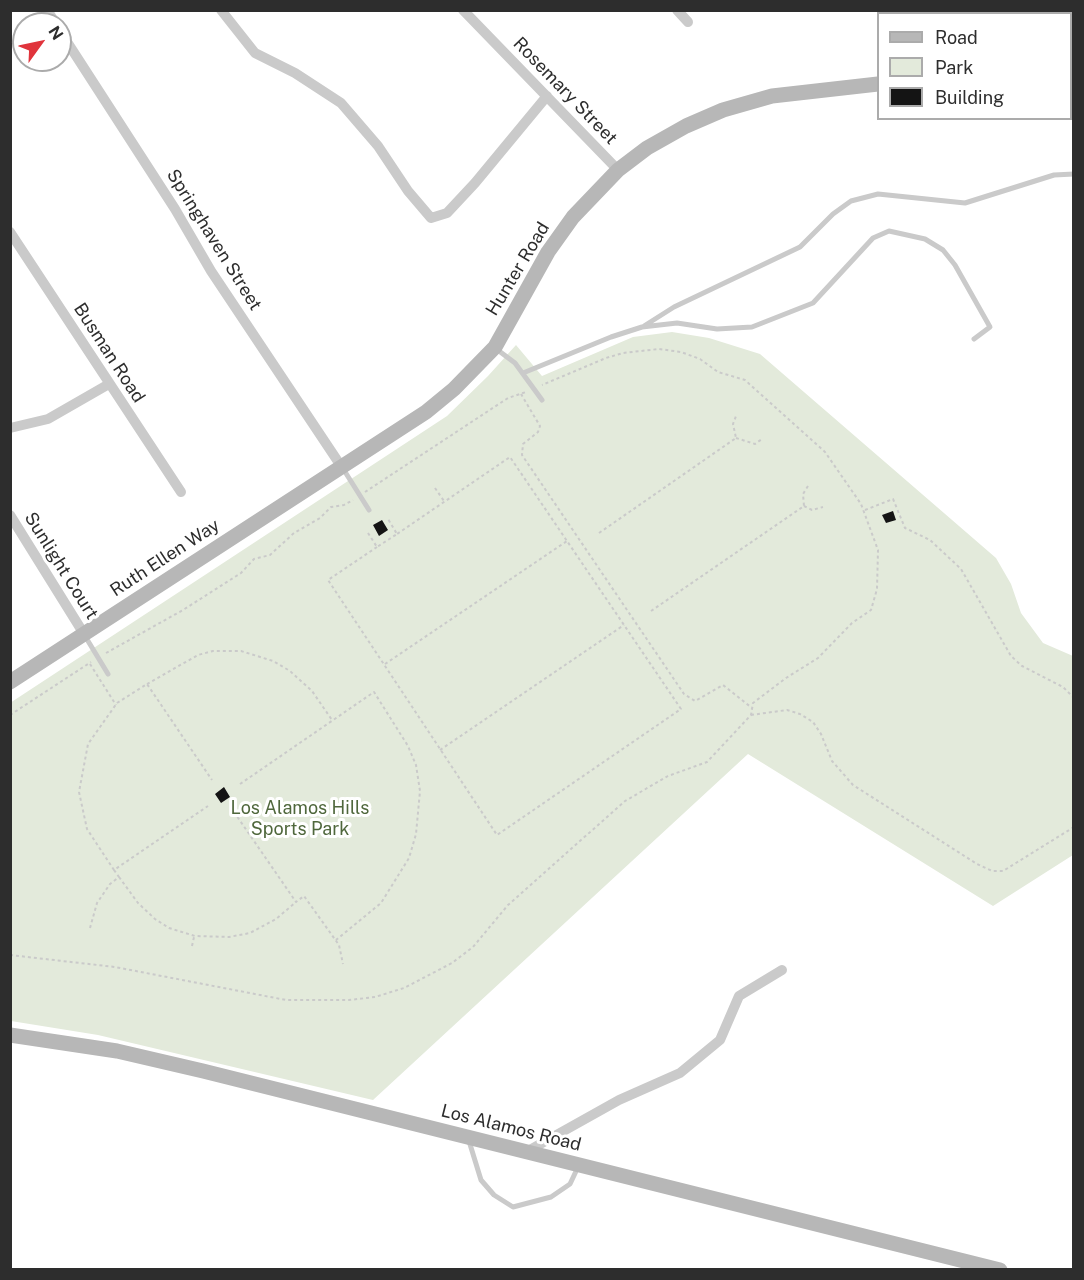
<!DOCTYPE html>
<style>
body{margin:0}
#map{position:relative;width:1084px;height:1280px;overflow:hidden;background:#fff;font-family:"Public Sans",sans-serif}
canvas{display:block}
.frame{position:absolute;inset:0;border:12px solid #2d2d2d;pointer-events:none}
.legend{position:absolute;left:877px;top:12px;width:195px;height:108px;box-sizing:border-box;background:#fff;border:2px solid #ababab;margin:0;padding:8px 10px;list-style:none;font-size:18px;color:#2d2d2d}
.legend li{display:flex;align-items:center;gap:12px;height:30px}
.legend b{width:30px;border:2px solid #ababab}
.north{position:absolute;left:12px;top:12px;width:60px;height:60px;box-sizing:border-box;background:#fff;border:2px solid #ababab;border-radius:50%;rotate:57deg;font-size:16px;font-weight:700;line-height:24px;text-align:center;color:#2d2d2d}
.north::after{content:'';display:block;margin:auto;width:21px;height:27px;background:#e0343c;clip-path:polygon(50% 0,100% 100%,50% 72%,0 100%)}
</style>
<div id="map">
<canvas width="1084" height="1280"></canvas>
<div class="frame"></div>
<ul class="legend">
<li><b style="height:8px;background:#b7b7b7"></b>Road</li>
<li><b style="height:16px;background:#e3eadb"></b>Park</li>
<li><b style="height:16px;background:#141414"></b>Building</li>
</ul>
<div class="north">N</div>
</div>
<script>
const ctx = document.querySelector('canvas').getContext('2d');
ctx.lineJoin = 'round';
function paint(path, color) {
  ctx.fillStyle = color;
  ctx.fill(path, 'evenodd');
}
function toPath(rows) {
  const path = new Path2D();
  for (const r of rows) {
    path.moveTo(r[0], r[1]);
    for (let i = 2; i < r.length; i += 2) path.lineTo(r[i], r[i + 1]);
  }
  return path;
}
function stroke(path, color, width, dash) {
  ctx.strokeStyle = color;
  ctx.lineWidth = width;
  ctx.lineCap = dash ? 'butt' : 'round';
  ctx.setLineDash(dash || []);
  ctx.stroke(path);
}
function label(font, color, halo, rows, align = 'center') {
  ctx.font = font + ' "Public Sans",sans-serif';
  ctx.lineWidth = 6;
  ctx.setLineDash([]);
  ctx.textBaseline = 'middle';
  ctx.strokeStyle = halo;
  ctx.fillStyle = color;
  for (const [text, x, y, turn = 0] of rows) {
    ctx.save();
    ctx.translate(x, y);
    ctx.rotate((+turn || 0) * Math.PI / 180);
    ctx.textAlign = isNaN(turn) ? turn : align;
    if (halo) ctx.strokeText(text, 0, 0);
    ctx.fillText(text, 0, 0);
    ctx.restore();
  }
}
paint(toPath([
 [672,332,709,338,760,354,996,558,1011,584,1021,613,1043,643,1073,656,1073,855,993,906,748,754,373,1100,98,1035,11,1021,10,703,447,416,488,376,516,345,542,376,633,337]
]), '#e3eadb');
paint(toPath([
 [893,511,896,520,886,523,882,515],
 [382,520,388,530,379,536,373,525],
 [224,787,230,797,221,803,215,794]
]), '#141414');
stroke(toPath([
 [521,394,540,426,538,432,523,444,522,455,684,694,695,701,723,685,752,708],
 [736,438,755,444,762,439],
 [435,488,444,501],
 [365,492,508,398,526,392],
 [804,506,812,510,823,507],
 [865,510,893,499,905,528,930,540,961,569,1011,656,1022,666,1063,687,1074,698],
 [368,533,377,547,397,534,388,519],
 [599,533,736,438,733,424,736,416],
 [377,547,328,580,497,835,681,709,510,457,397,534],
 [651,611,804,506,803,494,808,486],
 [106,653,183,610,241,573,254,559,270,555,294,533,320,518,331,507,344,505,353,500],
 [90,664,116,705],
 [385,664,567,541],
 [147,684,198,655,213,651,241,651,273,661,290,671,312,691,332,720],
 [10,715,91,662],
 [751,715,787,710,800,714,813,722,821,734,832,761,853,785,977,864,992,871,1003,871,1074,827],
 [440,750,624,625],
 [240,784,374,692,408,746,416,765,420,791,416,834,409,858,381,903,336,940],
 [234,812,296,902,304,896,339,945,343,964],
 [114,870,87,829,79,792,88,744,117,703,147,684,212,780],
 [119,877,138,903,155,919,169,928,195,936,229,937,250,933,276,919,296,902],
 [90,928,97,903,110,884,119,877,114,870,208,806],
 [192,946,194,937],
 [10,955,115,967,286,1000,349,1000,375,997,404,988,452,963,473,947,508,905,625,801,668,776,707,762,751,715,753,703,786,678,818,658,852,623,871,610,877,589,878,550,861,504,825,452,745,380,718,372,700,359,681,352,659,349,623,353,606,358,542,385]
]), '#cacaca', 2, [3, 3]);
stroke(toPath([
 [644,326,674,307,800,247,833,214,851,201,878,194,965,203,1054,175,1074,174],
 [495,348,515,363,542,400],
 [523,373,611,337,642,327,677,323,717,329,752,327,813,303,873,238,889,231,925,239,943,250,955,265,990,327,974,339],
 [342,467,369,510],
 [85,636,108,674],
 [469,1141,481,1180,494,1195,513,1207,551,1197,570,1184,578,1167]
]), '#cacaca', 5);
stroke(toPath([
 [47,10,56,24],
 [221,10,255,53,295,73,341,103,378,146,408,191,431,218,447,213,475,183,547,96],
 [463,10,618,170],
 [677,10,688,22],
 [905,10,906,14],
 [60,31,175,209,211,271,341,466],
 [10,232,181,492],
 [10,428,48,419,109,384],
 [10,515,84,634],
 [526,1152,619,1100,680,1073,720,1040,739,996,782,970]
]), '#cacaca', 10);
stroke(toPath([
 [1032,14,1035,10],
 [10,682,426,412,454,389,495,347,548,252,573,217,618,170,647,148,686,126,723,110,772,96,878,84],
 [10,1035,117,1051,203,1071,1000,1270]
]), '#b7b7b7', 15);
label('18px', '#2d2d2d', '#fff', [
 ["Rosemary Street",565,91,46],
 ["Springhaven Street",214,240,58],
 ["Hunter Road",518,269,-59],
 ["Busman Road",109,353,57],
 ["Ruth Ellen Way",165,558,-33],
 ["Sunlight Court",61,566,58],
 ["Los Alamos Road",511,1128,14]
]);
label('18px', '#4f673c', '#fff', [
 ["Los Alamos Hills",300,808],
 ["Sports Park",300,829]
]);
</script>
